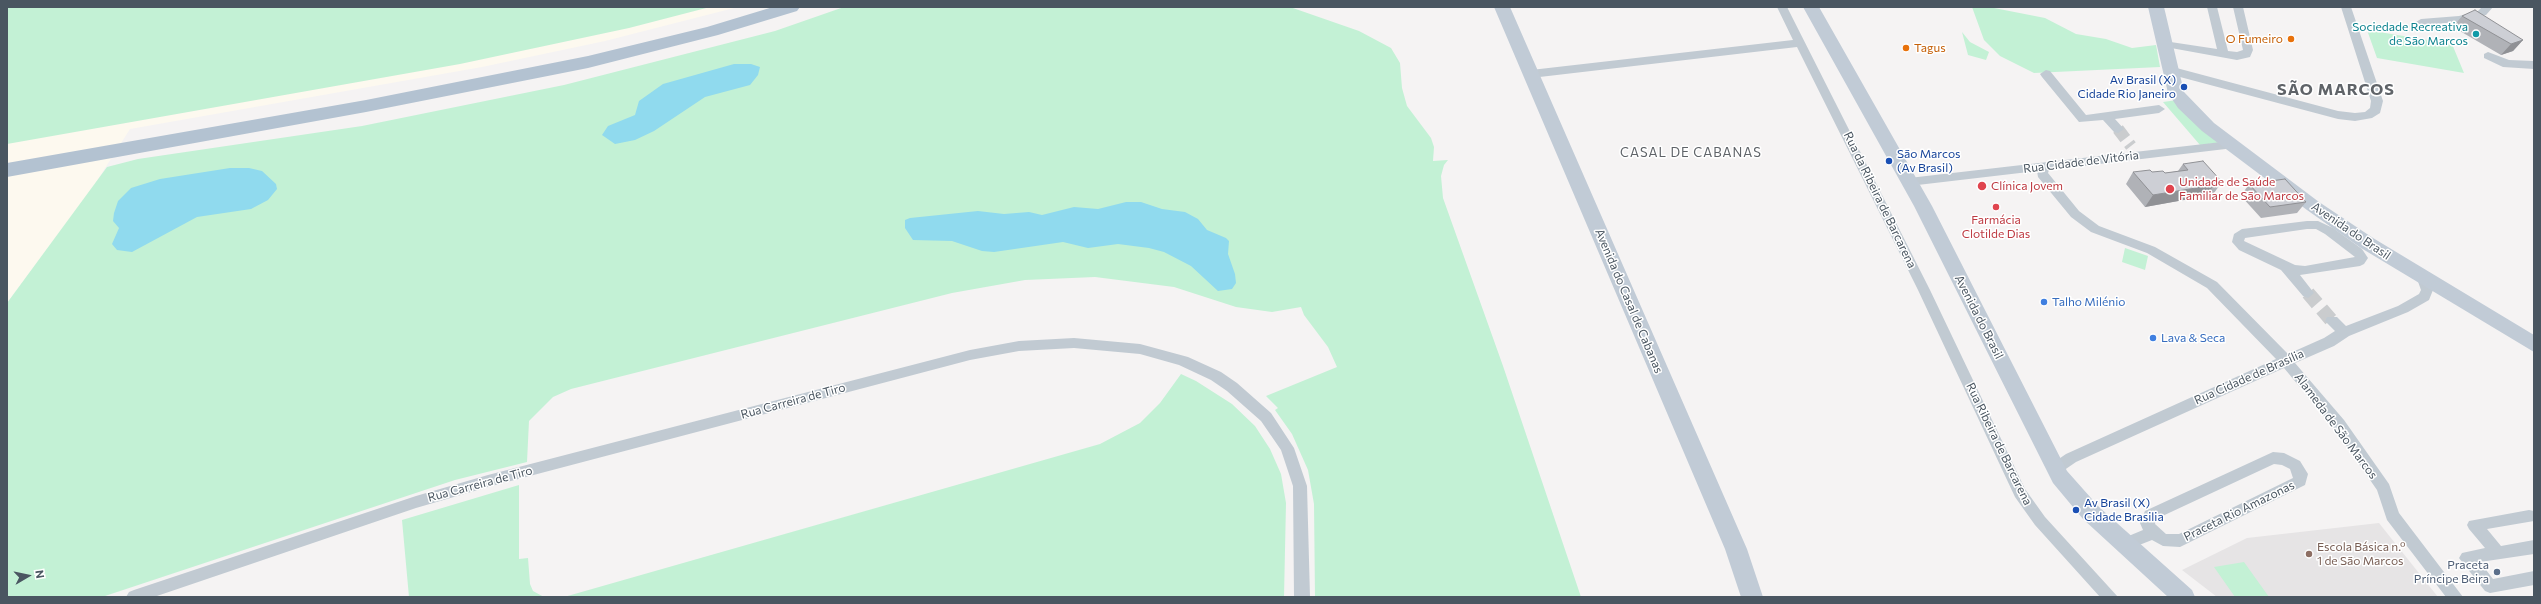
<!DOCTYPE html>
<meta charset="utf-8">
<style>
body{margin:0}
#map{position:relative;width:2541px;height:604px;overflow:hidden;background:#f5f3f3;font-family:Commissioner,sans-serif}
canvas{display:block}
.frame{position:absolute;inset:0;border:8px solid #4a5661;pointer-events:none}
.north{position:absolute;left:8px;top:556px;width:40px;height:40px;-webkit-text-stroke:3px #fff;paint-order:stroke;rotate:81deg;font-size:11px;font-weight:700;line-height:16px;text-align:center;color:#4a5661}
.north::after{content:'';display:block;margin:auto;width:14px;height:18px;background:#4a5661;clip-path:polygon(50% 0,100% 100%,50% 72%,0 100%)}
</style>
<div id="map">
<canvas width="2541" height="604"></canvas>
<div class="frame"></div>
<div class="north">N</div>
</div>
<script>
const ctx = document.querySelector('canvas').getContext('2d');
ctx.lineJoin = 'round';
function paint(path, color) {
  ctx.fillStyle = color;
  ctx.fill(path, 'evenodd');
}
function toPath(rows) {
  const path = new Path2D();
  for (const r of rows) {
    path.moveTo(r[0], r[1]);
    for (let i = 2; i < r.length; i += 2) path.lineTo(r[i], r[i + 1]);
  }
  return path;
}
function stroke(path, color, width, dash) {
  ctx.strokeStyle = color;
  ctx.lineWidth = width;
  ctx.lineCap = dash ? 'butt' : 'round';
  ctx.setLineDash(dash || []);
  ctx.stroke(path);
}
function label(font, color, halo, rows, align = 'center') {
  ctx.font = font + ' Commissioner,sans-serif';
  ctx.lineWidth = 3;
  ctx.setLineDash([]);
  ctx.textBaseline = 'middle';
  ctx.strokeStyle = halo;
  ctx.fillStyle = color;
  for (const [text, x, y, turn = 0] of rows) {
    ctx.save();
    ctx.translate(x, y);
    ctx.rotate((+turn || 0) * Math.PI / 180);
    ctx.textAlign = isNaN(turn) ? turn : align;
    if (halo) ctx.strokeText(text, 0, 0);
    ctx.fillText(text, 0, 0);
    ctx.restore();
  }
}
paint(toPath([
 [7,7,738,7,605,41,482,67,130,129,91,190,7,303]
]), '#fdf9ef');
paint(toPath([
 [2379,523,2438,597,2217,597,2182,570,2247,538]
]), '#e6e4e5');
paint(toPath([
 [7,7,710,7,629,28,460,64,7,144],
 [844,7,1290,7,1359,31,1391,48,1400,63,1402,88,1407,106,1431,138,1434,147,1433,161,1448,160,1444,165,1441,176,1443,198,1503,366,1581,597,1315,597,1314,504,1308,470,1292,434,1275,410,1278,408,1266,396,1337,367,1328,347,1304,315,1301,307,1272,312,1236,307,1174,287,1095,277,1025,280,952,293,571,389,553,397,529,421,527,462,455,480,102,597,7,597,7,303,107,167,138,159,362,126,564,85,775,31],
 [1972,7,1989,7,2045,18,2076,34,2106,39,2132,48,2156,45,2160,67,2034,73,2000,56,1984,40],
 [2367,30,2452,44,2464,73,2377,58],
 [1962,32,1970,42,1989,52,1986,60,1968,55],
 [2177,100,2226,142,2200,145,2163,102],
 [2125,248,2148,256,2145,270,2122,262],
 [1181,374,1196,381,1232,404,1255,426,1270,449,1281,474,1286,503,1284,597,564,597,1100,444,1140,423,1160,403],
 [519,485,519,559,528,558,530,584,533,591,544,597,409,597,402,520],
 [2244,562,2269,597,2235,597,2214,567]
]), '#c3f1d5');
paint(toPath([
 [734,64,751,64,760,67,758,75,750,85,705,97,654,131,635,140,615,144,602,135,608,126,635,115,639,101,663,84],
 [230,168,249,168,262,171,276,184,277,189,268,200,251,209,197,217,132,252,117,250,112,244,119,228,113,221,114,213,118,201,131,188,160,179],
 [1126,202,1141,202,1162,209,1185,212,1198,219,1207,230,1226,238,1229,241,1228,254,1235,274,1236,283,1232,289,1218,291,1191,266,1164,252,1149,248,1118,244,1088,248,1063,242,994,252,982,251,952,241,913,240,905,228,905,220,910,218,978,211,1004,214,1029,212,1042,215,1074,207,1098,209]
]), '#90daee');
stroke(toPath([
 [2118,129,2131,146]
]), '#caccce', 12, [12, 6]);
stroke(toPath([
 [2308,293,2332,321]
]), '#caccce', 14, [14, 7]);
paint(toPath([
 [1777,7,1787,7,1930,290,2025,489,2045,517,2118,597,2100,597,2035,525,2015,497,1918,290,1797,47,1531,78,1525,74,1531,70,1793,40,1777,7],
 [2207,7,2217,7,2228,51,2237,52,2243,50,2233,7,2243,7,2253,50,2250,57,2237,60,2160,46,2160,42,2164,41,2217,49,2207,7],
 [2341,7,2351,7,2383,101,2380,113,2372,118,2355,121,2338,119,2165,73,2163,70,2169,66,2338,111,2355,113,2365,112,2370,108,2371,101,2341,7],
 [2482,7,2493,7,2486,15,2459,22,2421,25,2416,22,2421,19,2459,16,2478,11,2482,7],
 [2488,52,2509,60,2534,61,2534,69,2503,67,2484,58,2484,54,2488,52],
 [2046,70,2050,71,2086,115,2159,105,2165,109,2159,113,2115,119,2124,129,2118,133,2114,132,2103,120,2079,122,2042,77,2040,74,2046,70],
 [2230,141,2234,142,2236,145,2234,148,2049,170,2048,173,2079,211,2099,226,2155,247,2217,282,2288,354,2324,338,2335,331,2325,321,2327,317,2337,317,2346,326,2398,306,2419,294,2421,290,2416,276,2422,271,2427,273,2433,290,2429,300,2408,312,2349,336,2334,346,2295,363,2344,420,2389,484,2399,513,2463,597,2446,597,2387,520,2377,490,2334,428,2284,368,2076,462,2060,473,2055,475,2050,473,2048,469,2050,465,2066,454,2276,359,2207,288,2147,253,2091,232,2071,217,2038,177,2037,171,1909,186,1903,182,1909,178,2230,141],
 [2307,221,2318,221,2333,228,2362,249,2368,258,2364,264,2360,266,2300,275,2314,293,2308,298,2303,296,2281,270,2239,250,2232,242,2234,234,2242,229,2307,221],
 [2307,229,2316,229,2325,234,2355,257,2305,266,2295,265,2244,241,2245,238,2307,229],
 [1074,338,1140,344,1188,357,1221,372,1237,383,1271,413,1294,448,1307,486,1310,597,1294,597,1293,486,1281,450,1261,421,1227,391,1211,380,1179,365,1140,354,1074,348,1019,351,970,360,488,487,416,508,154,597,126,597,129,592,134,590,416,496,488,475,970,350,1019,341,1074,338],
 [2273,452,2284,453,2300,461,2308,474,2305,485,2180,547,2163,546,2152,540,2124,551,2119,550,2117,545,2119,540,2143,530,2140,523,2145,511,2273,452],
 [2274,464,2282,465,2290,469,2293,478,2179,534,2166,534,2155,524,2156,519,2274,464],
 [2529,510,2534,511,2534,521,2487,529,2501,546,2534,540,2534,554,2480,562,2493,579,2534,571,2534,585,2490,593,2485,591,2459,558,2462,553,2485,548,2469,529,2467,525,2469,521,2529,510]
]), '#c1cad2');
paint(toPath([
 [1494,7,1510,7,1747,549,1763,597,1741,597,1725,549,1494,7],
 [1803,7,1819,7,1932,206,2067,471,2099,507,2192,590,2195,597,2168,597,2083,519,2053,483,1914,206,1803,7],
 [2148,7,2164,7,2184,92,2214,123,2319,202,2373,238,2534,335,2534,352,2361,248,2307,210,2202,131,2178,108,2168,93,2148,7]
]), '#c1cbd6');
paint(toPath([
 [773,7,800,7,797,11,718,35,588,68,366,112,7,177,7,163,366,100,588,56,707,27,773,7]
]), '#b3c2d1');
paint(toPath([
 [2462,16,2523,40,2513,51,2501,55,2453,27],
 [2183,164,2222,182,2214,193,2207,194,2206,196,2145,207,2126,184,2133,172,2165,173,2178,171],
 [2249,184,2306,202,2297,213,2261,218,2241,196]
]), '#b0b2b7');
paint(toPath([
 [2523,40,2513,51,2501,55,2511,44],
 [2214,185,2206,196,2145,207,2153,195]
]), '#909195');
const building = toPath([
 [2475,10,2523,40,2511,44,2462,16,2475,10],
 [2203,161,2222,182,2212,183,2214,185,2153,195,2133,172,2150,170,2152,172,2163,171,2165,173,2188,170,2183,164,2203,161],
 [2285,179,2306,202,2270,207,2249,184,2285,179]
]);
paint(building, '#cdcfd5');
stroke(building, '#909195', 1);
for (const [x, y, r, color] of [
 [2476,34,4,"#0f9aa8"],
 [2291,39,4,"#e8710a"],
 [1906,48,4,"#e8710a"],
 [2184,87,4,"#1a4fb4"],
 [1889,161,4,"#1a4fb4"],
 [1982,186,5,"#e0444e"],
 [2170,189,5,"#e0444e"],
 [1996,207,4,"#e0444e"],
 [2044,302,4,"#3f7fe0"],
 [2153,338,4,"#3f7fe0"],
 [2076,510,4,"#1a4fb4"],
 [2309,554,4,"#8d6e63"],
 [2497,572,4,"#5c6f8a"]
]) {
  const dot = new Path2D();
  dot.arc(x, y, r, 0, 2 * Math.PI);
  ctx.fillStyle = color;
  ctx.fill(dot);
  stroke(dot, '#fff', 1.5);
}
label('12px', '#0d838f', '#fff', [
 ["Sociedade Recreativa",2468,27],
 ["de São Marcos",2468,41]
], 'right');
label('12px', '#c56008', '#fff', [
 ["O Fumeiro",2283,39],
 ["Tagus",1914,48,"left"]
], 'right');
label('12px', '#164399', '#fff', [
 ["Av Brasil (X)",2176,80,"right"],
 ["Cidade Rio Janeiro",2176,94,"right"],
 ["São Marcos",1897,154],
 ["(Av Brasil)",1897,168],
 ["Av Brasil (X)",2084,503],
 ["Cidade Brasilia",2084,517]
], 'left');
label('12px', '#4a5661', '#fff', [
 ["Rua Cidade de Vitória",2081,162,-7],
 ["Rua da Ribeira de Barcarena",1880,200,64],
 ["Avenida do Brasil",2351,231,34],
 ["Avenida do Casal de Cabanas",1629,301,67],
 ["Avenida do Brasil",1979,317,63],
 ["Rua Cidade de Brasília",2249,377,-24],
 ["Rua Carreira de Tiro",793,401,-15],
 ["Alameda de São Marcos",2336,426,53],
 ["Rua Ribeira de Barcarena",1999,444,64],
 ["Rua Carreira de Tiro",480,484,-15],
 ["Praceta Rio Amazonas",2239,511,-26]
]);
label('12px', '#be3a42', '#fff', [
 ["Unidade de Saúde",2179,182],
 ["Familiar de São Marcos",2179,196],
 ["Clínica Jovem",1991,186],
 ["Farmácia",1996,220,"center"],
 ["Clotilde Dias",1996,234,"center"]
], 'left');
label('12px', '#366cbe', '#fff', [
 ["Talho Milénio",2052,302],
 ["Lava & Seca",2161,338]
], 'left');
label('12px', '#785e54', '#fff', [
 ["Escola Básica n.º",2317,547],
 ["1 de São Marcos",2317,561]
], 'left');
label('12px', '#4e5e75', '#fff', [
 ["Praceta",2489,565],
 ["Príncipe Beira",2489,579]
], 'right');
ctx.letterSpacing = '1px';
label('13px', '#5f6368', '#fff', [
 ["CASAL DE CABANAS",1691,153]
]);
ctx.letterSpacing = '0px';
ctx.letterSpacing = '1px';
label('bold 16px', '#5f6368', '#fff', [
 ["SÃO MARCOS",2336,90]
]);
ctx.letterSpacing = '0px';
</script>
